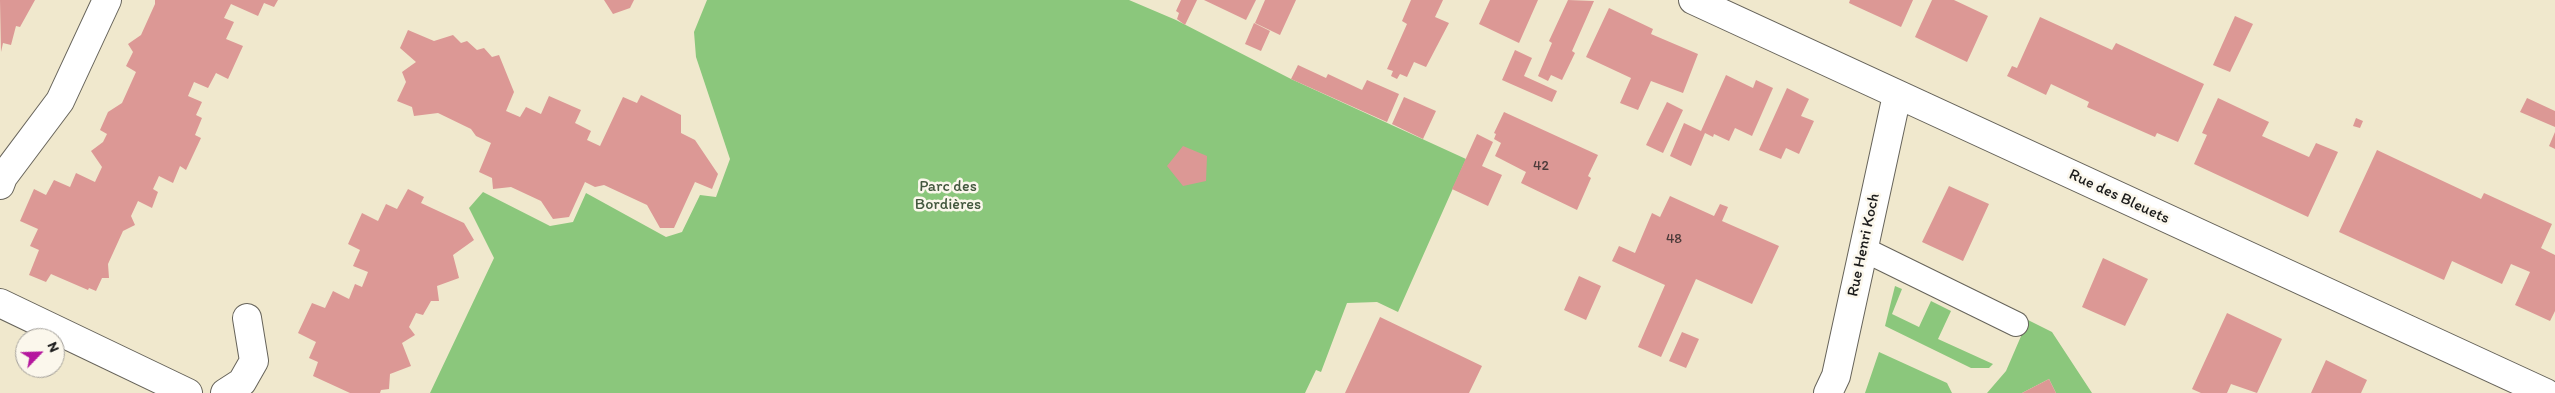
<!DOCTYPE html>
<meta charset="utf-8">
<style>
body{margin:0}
#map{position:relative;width:2555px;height:393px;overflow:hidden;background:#f0e8cd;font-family:Itim,sans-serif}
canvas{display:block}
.north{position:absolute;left:15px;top:328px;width:50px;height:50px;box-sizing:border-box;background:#fbf7ec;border:1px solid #a29f99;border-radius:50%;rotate:66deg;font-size:14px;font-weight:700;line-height:20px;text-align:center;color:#1c1c1c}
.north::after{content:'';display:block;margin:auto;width:18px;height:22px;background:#b5179e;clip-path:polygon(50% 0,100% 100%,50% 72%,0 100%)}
</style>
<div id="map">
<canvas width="2555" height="393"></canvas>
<div class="north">N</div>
</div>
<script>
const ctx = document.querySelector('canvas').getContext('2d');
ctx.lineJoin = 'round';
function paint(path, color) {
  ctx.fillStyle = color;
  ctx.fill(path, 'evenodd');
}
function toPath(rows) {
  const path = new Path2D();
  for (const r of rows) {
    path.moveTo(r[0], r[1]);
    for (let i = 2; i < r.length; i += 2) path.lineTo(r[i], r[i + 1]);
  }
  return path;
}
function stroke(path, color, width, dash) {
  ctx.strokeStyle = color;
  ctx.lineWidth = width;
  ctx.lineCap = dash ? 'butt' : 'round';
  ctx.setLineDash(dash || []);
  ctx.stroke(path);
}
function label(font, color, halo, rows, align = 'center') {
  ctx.font = font + ' Itim,sans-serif';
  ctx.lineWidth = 5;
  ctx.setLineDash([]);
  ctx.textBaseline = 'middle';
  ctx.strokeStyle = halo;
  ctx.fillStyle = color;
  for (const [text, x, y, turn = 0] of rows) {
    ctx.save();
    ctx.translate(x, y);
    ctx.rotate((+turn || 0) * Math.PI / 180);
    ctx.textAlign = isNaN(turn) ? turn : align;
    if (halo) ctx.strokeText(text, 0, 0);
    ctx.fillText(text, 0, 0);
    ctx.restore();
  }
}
paint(toPath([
 [707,0,1129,0,1176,20,1291,79,1466,159,1398,312,1377,302,1347,303,1321,372,1316,370,1305,393,430,393,494,258,469,208,483,192,550,226,573,222,586,193,666,237,682,232,700,195,716,197,730,159,696,57,694,32],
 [1895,286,1902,289,1892,314,1919,327,1931,301,1951,311,1938,339,1993,364,1989,368,1971,368,1885,326],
 [2028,320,2052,332,2092,393,2056,393,2049,379,2022,393,1987,393,2006,371],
 [1879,352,1947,383,1952,393,1865,393]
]), '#8bc77c');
paint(toPath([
 [0,0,35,0,20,27,16,26,11,45,3,43,1,52],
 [155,0,278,0,274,7,264,3,258,16,231,4,224,18,234,22,226,39,243,46,228,79,216,73,208,88,194,82,188,96,202,102,196,115,202,118,195,135,201,138,186,170,180,166,173,183,159,176,153,189,158,192,152,208,138,201,131,216,135,225,123,231,108,264,109,278,102,278,96,291,89,288,88,290,51,274,46,282,29,275,39,250,30,246,38,229,20,221,34,189,46,195,54,180,70,187,76,173,95,182,102,167,91,151,103,142,107,134,100,130,108,112,122,103,136,72,126,66,133,52,128,44,141,35,155,4],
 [604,0,634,0,630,8,613,14],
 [1181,0,1197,0,1185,25,1177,19,1179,13,1176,11],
 [1204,0,1256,0,1246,20],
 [1265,0,1296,0,1280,35,1255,23],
 [1411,0,1443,0,1435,17,1449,23,1426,67,1414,62,1407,77,1400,74,1397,79,1391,76,1393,71,1387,69,1407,24,1402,21],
 [1490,0,1538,0,1519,43,1479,24],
 [1568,0,1594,1,1572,51,1575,53,1562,80,1551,75,1548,81,1538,76,1552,43,1549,41],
 [1850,0,1913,0,1901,27,1849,3],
 [1932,0,1954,0,1988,16,1967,62,1915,37],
 [1609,8,1653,29,1651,34,1698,54,1683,93,1651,81,1638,110,1620,103,1631,78,1586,57],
 [2235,16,2253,24,2230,72,2213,65],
 [2040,17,2112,50,2116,43,2204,84,2178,142,2157,133,2155,137,2087,107,2089,102,2051,84,2046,95,2007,76,2012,66,2017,68],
 [1254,23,1270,31,1261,51,1245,44],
 [408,30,434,41,453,35,461,43,467,41,477,50,484,48,492,57,499,55,514,92,506,111,520,117,526,107,541,114,549,96,581,110,575,123,591,131,587,140,600,146,623,97,637,103,641,95,681,115,681,133,695,140,718,174,712,189,695,182,674,228,660,228,647,205,604,185,595,187,585,182,569,217,553,219,541,201,511,187,493,189,492,178,479,172,491,143,476,136,471,129,438,113,414,116,412,107,397,101,406,82,402,72,416,62,400,48],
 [1515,50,1532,58,1524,76,1557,91,1552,102,1502,80],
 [1298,65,1326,78,1328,74,1362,90,1367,80,1399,94,1387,122,1291,79],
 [1726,75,1753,88,1756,80,1773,88,1752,136,1735,128,1729,141,1714,134,1713,137,1705,133,1691,166,1670,156,1684,123,1701,131],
 [1787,88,1809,99,1801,116,1814,121,1799,154,1786,148,1781,159,1759,150],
 [1404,97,1436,111,1423,139,1392,124],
 [2218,98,2269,122,2262,136,2309,157,2316,143,2338,152,2308,217,2194,164,2207,135,2202,133],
 [2527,98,2555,111,2555,127,2520,112],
 [1667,102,1683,110,1663,153,1646,145],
 [1504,112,1598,155,1588,176,1591,178,1577,210,1521,183,1526,172,1495,156,1501,143,1494,139,1496,134,1494,133],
 [2356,118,2363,121,2360,128,2353,126],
 [2555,132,2555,149,2549,146],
 [1477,134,1493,142,1482,166,1502,175,1488,206,1452,189],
 [1183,146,1207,156,1206,181,1183,186,1167,166],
 [2377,150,2481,199,2484,193,2552,224,2541,248,2555,255,2555,311,2550,321,2515,305,2530,272,2511,264,2502,284,2452,261,2444,280,2339,232],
 [1949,186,1989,204,1963,261,1922,242],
 [408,189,424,197,421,203,464,223,474,240,453,255,459,278,437,286,439,301,431,301,423,315,416,313,409,327,415,335,402,343,411,366,390,374,389,389,381,390,380,393,350,393,313,376,318,362,309,358,316,342,298,333,312,303,325,308,333,291,349,299,355,284,362,287,368,272,353,266,360,250,348,244,362,213,378,221,386,204,397,209],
 [1670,196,1714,216,1720,204,1728,207,1722,221,1779,246,1752,304,1696,279,1661,357,1638,347,1665,285,1612,261,1619,246,1635,253,1652,213,1660,217],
 [2103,258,2148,279,2125,326,2082,307],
 [1579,276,1601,286,1586,320,1564,310],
 [2227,313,2282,339,2257,393,2231,384,2227,393,2201,393,2192,389],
 [1380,317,1482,366,1469,393,1345,393],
 [1682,332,1699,339,1686,368,1669,361],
 [2326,360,2367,380,2361,393,2311,393],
 [2049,379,2056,393,2022,393]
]), '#dc9895');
const service = toPath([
 [1863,249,2016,324]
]);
const minor = toPath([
 [1693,0,2546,393],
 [0,185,3,177,60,101,107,0],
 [0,303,188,393],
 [225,393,242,382,254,361,247,318],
 [1828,393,1836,376,1897,95]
]);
stroke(service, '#66635a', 26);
stroke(minor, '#66635a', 30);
stroke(service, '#fff', 24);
stroke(minor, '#fff', 28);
label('14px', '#4c3b3a', null, [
 ["42",1541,166],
 ["48",1674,239]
]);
label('16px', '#43583e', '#fbf7ec', [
 ["Parc des",948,187],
 ["Bordières",948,205]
]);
label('16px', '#1c1c1c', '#fbf7ec', [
 ["Rue des Bleuets",2119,197,25],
 ["Rue Henri Koch",1864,245,-78]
]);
</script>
